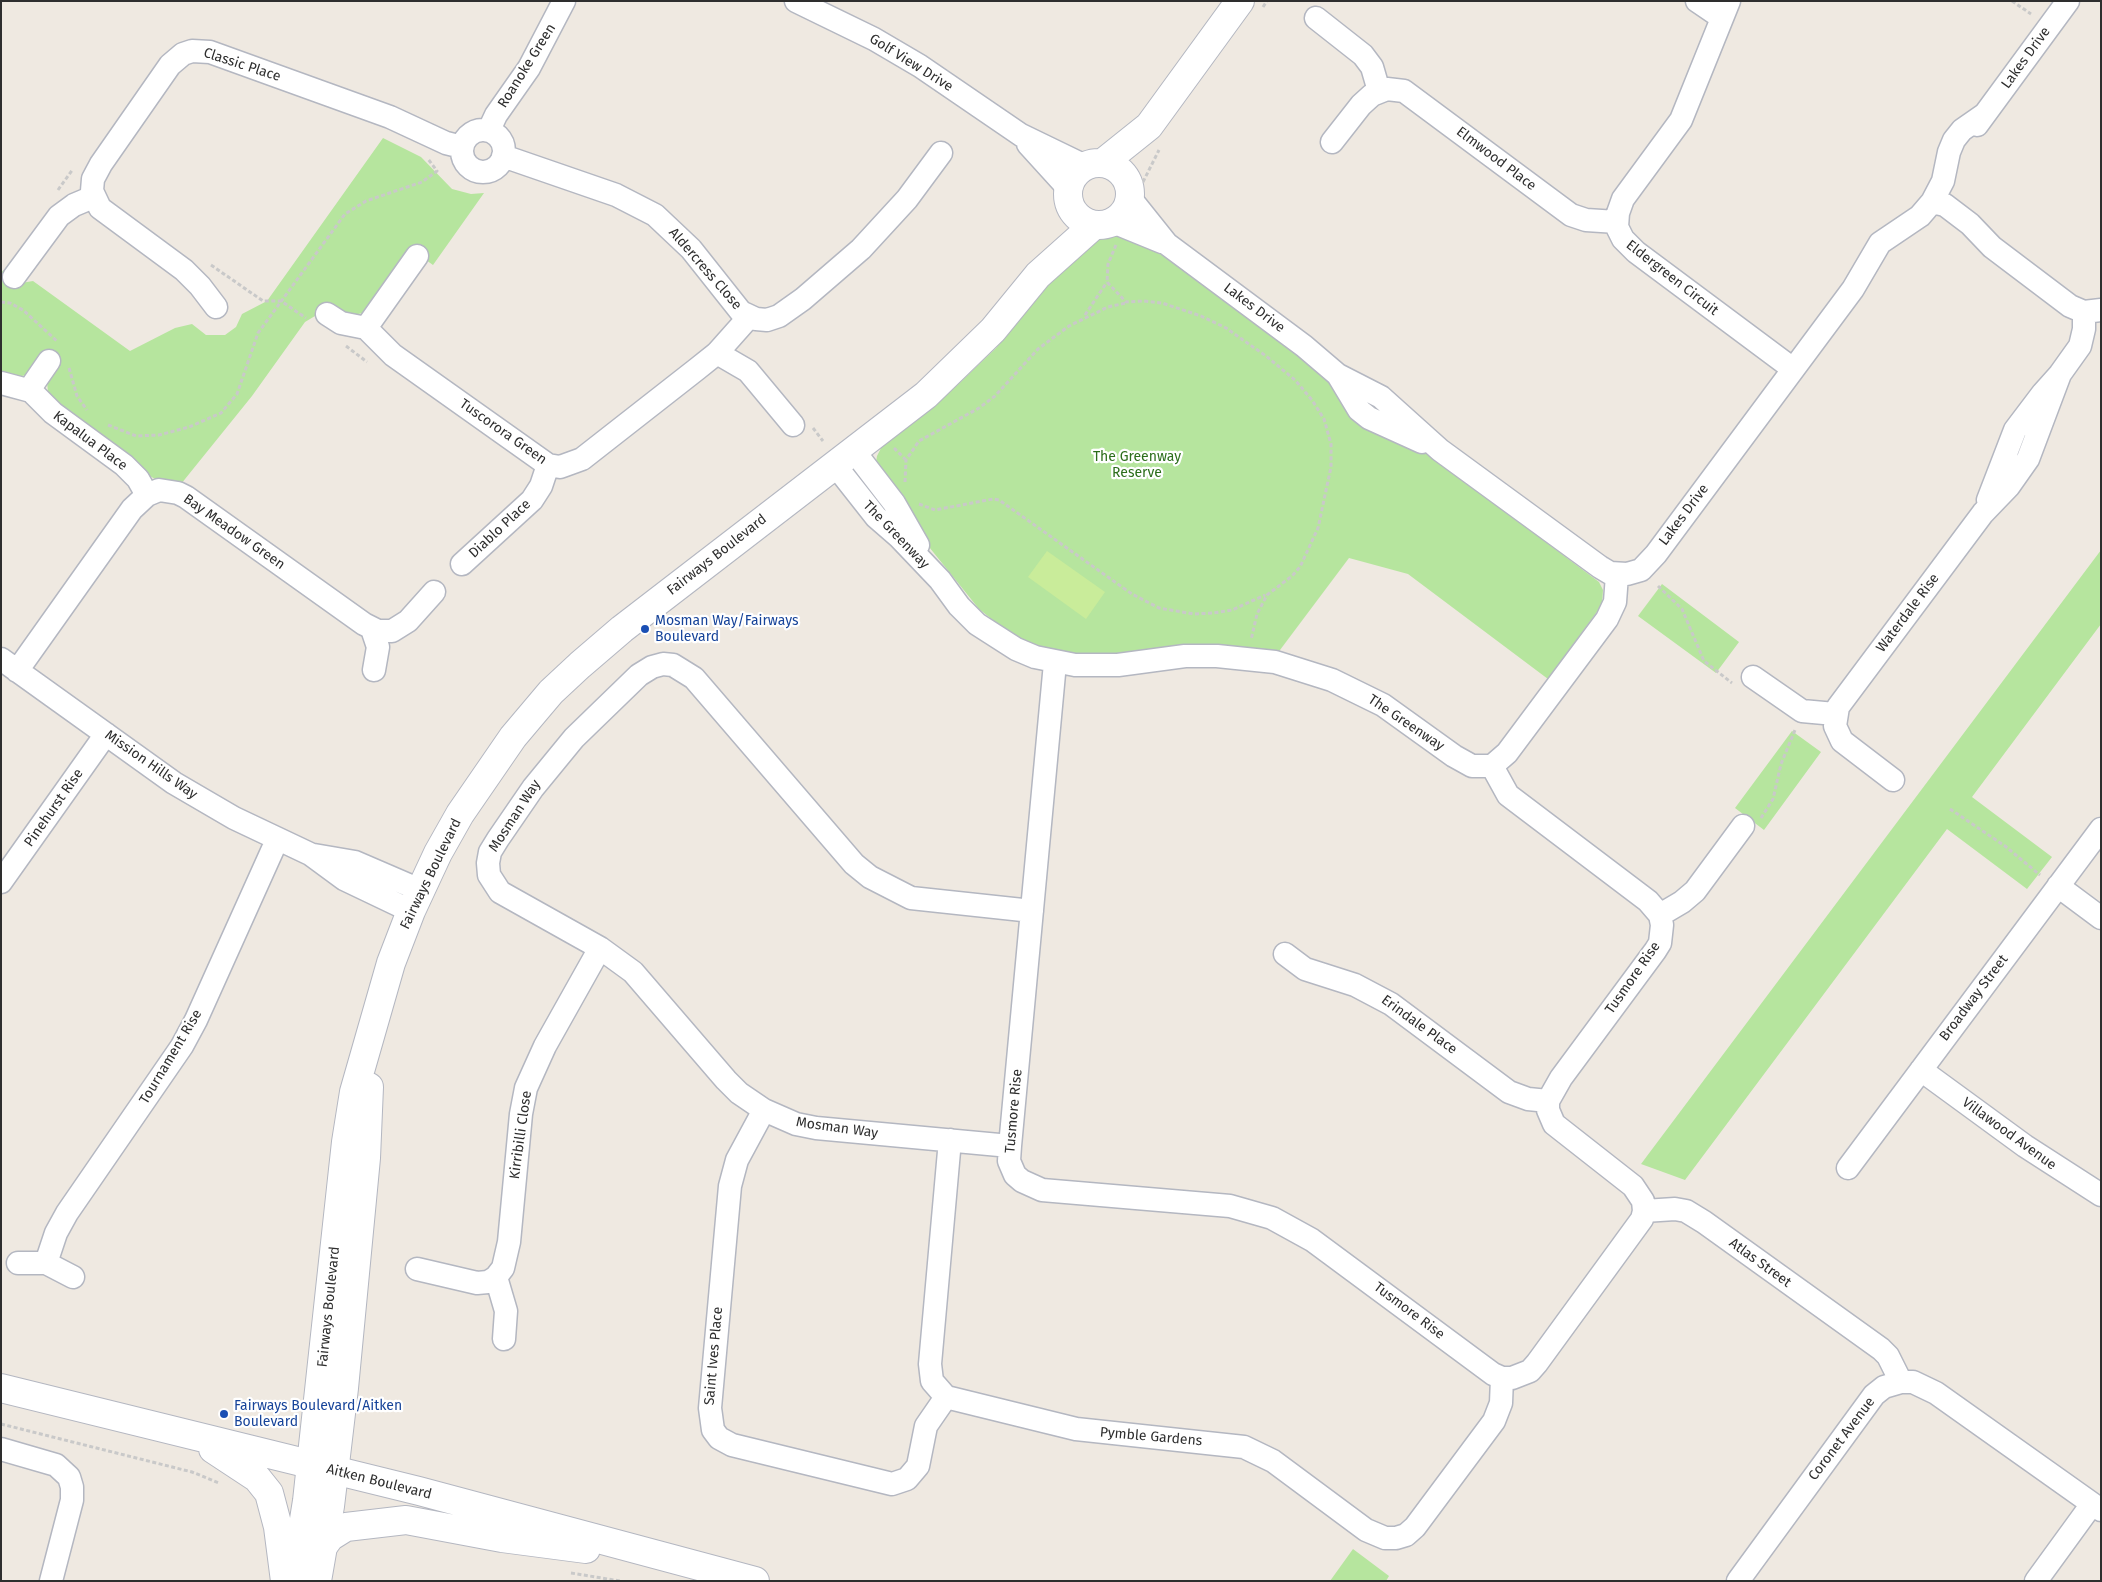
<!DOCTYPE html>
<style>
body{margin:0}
#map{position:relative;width:2102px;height:1582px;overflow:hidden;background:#efe9e1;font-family:"Fira Sans",sans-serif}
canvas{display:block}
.frame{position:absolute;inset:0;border:2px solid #2e2e2e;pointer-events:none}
</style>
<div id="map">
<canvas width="2102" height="1582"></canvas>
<div class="frame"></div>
</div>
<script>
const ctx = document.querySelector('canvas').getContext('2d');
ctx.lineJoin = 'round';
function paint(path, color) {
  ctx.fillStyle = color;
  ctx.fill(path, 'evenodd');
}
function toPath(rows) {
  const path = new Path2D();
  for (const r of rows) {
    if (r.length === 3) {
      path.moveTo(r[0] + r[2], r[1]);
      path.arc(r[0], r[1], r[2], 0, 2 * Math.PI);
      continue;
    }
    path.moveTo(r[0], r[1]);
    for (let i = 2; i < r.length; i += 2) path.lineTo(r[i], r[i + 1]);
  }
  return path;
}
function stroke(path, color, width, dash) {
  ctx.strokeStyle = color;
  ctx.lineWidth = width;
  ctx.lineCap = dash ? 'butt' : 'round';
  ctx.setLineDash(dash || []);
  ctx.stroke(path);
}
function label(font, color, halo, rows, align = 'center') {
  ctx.font = font + ' "Fira Sans",sans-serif';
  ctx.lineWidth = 4.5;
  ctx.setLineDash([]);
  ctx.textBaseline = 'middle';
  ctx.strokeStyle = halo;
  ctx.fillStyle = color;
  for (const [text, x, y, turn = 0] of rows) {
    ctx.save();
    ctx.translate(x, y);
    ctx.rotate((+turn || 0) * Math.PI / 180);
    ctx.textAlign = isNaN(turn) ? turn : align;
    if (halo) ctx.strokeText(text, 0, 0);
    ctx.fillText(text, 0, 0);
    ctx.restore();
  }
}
paint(toPath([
 [383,138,421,157,452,189,471,194,484,193,433,265,412,250,363,313,349,316,330,307,305,322,252,396,181,484,157,480,146,474,68,413,48,393,47,381,26,375,18,377,1,374,1,272,4,270,21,283,33,281,130,351,175,328,192,324,206,335,225,335,236,327,242,314,267,301],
 [1107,231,1148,245,1162,254,1599,582,1603,590,1602,605,1548,679,1408,574,1349,558,1277,654,1180,646,1123,654,1086,656,1039,647,1009,633,979,609,917,532,876,462,877,456,882,446,950,392,996,348,1068,258,1100,233],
 [2101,550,2101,624,1972,797,2052,857,2027,889,1947,829,1685,1180,1641,1164],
 [1662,584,1739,642,1716,673,1638,616],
 [1792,731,1821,752,1764,830,1735,808],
 [1353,1549,1389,1576,1386,1581,1330,1581]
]), '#b6e59e');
paint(toPath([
 [1047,551,1105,592,1086,619,1028,577]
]), '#c9ec9a');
const minor = toPath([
 [796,1,874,39,920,66,1021,135,1085,166],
 [1697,1,1722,18],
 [1729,1,1681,120,1623,199,1618,213,1617,227,1623,239,1636,252,1793,369],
 [1316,18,1363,55,1372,67,1379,91],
 [1977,125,2068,1],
 [483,151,21],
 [489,130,496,115,529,68,564,1],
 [1332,142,1361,105,1372,95,1387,89,1404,91,1571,215,1586,220,1617,222],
 [1028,144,1068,188],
 [503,156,616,195,655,215,691,249,741,312,756,319,767,320,779,316,803,299,861,249,907,199,941,153],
 [1131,199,1167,244,1304,346,1338,375,1381,397,1440,450,1600,567,1610,573,1627,574,1641,570,1656,554,1853,289,1880,243,1920,216,1932,202,1943,181,1949,152,1954,140,1962,130,1985,114],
 [1932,202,1945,205,1970,224,1992,247,2070,306,2084,312,2101,310],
 [1113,222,1162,242],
 [14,277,59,216,74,205,93,197],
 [216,307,200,286,184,270,100,208,92,191,93,179,101,164,170,65,183,54,192,51,210,52,390,117,446,143,462,147],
 [327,314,341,323,366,328,393,355,548,465,560,467,582,459,697,369,717,353,749,317],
 [366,328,417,256],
 [717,353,748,371,793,425],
 [1338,375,1359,410,1369,418,1422,442],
 [1,383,31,391,53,413,124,465,138,479,147,495],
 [29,390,49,361],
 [854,451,894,503,918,545],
 [835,465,876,517,899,537,940,580,959,606,977,624,1016,649,1035,657,1075,665,1118,665,1185,656,1217,656,1275,662,1332,680,1383,705,1454,756,1472,766,1492,766,1507,753,1607,619,1615,602,1617,575],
 [1988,500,2015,430,2043,393,2060,374,2080,346,2084,329,2084,312],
 [462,564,532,500,541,486,548,465],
 [372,629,378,647,374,670],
 [1,659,174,783,234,818,310,854,344,879,411,911],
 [1055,663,1010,1146,1009,1161,1015,1175,1022,1181,1042,1190,1230,1206,1272,1218,1312,1240,1493,1374,1502,1378,1512,1378,1530,1371,1537,1363,1642,1219,1644,1211,1643,1201,1633,1186,1554,1124,1548,1110,1548,1101,1561,1078,1655,951,1660,943,1662,925,1660,915,1648,901,1508,795,1492,766],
 [17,671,132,509,147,495,159,490,178,493,186,497,364,624,378,631,392,631,408,621,434,592],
 [1753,677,1802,711,1835,714],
 [1893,780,1842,741,1835,726,1838,707,1983,513,2009,486,2028,459,2060,374],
 [314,855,355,862,420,890],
 [1,882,106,734],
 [2058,886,2101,918],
 [1660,915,1682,902,1695,891,1743,826],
 [1285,954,1305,969,1355,985,1391,1004,1509,1092,1528,1099,1548,1101],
 [1921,1070,2025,1146,2101,1195],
 [764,1110,737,1160,730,1186,710,1408,713,1430,719,1438,732,1445,892,1484,907,1479,918,1466,926,1426,946,1397],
 [950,1140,930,1364,932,1381,946,1397,1076,1429,1244,1447,1273,1461,1366,1530,1385,1538,1396,1538,1406,1535,1415,1527,1494,1421,1501,1403,1502,1378],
 [1010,1146,816,1128,796,1124,764,1110,739,1093,726,1080,633,972,600,948,500,892,489,875,488,863,490,852,498,839,533,788,574,738,639,675,652,667,663,664,673,665,694,678,854,864,870,877,911,898,1032,911],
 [1848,1168,2101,829],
 [1644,1211,1675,1209,1686,1211,1704,1222,1881,1349,1888,1356,1901,1382],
 [18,1263,46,1263,73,1277],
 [46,1263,56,1233,67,1213,182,1046,196,1020,277,840],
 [417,1269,477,1283,488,1282,496,1277,503,1268,509,1242,521,1114,526,1088,545,1046,600,948],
 [496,1277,506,1311,504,1339],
 [1,1449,56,1465,69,1477,72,1487,72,1500,51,1581],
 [1738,1581,1874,1395,1884,1387,1901,1382,1913,1382,1936,1393,2101,1510],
 [2036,1581,2092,1504]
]);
const tertiary = toPath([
 [1104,162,1149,126,1240,1],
 [1099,194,31],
 [294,1581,307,1501,346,1142,354,1092,391,963,411,911,438,853,460,814,513,737,551,692,580,665,622,629,926,395,993,330,1038,275,1094,225],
 [317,1581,330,1506,344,1388,366,1158,369,1087]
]);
const secondary = toPath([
 [1,1388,419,1491,755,1581],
 [213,1449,257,1478,269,1493,278,1527,285,1581],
 [324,1545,330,1537,346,1527,406,1520,502,1538,586,1549]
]);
stroke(minor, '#b4b7c1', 25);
stroke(tertiary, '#b4b7c1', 30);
stroke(secondary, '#b4b7c1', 30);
stroke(toPath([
 [2012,1,2031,14],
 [1263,7,1267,1],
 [1143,182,1159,150],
 [58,190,73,169],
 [1116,245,1108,264,1107,282,1126,302,1144,301,1162,303,1201,316,1226,328,1266,356,1295,380,1312,400,1324,419,1331,444,1331,467,1318,528,1300,567,1292,576,1267,595,1257,614,1251,640],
 [211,265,263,301,281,301,306,318],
 [1,302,10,303,23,310,58,342],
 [1085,315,1107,282],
 [346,346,367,362],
 [69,368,77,396,87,410],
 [108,425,136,436,159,435,189,427,221,413,237,394,258,333,345,214,366,201,422,182,437,171,428,159],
 [813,428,823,441],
 [894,448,906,460],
 [905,482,906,460,919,441,979,408,995,396,1038,349,1069,326,1108,307,1126,303],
 [919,504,935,510,993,499,999,500,1132,594,1159,608,1194,614,1213,613,1232,610,1265,595],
 [1658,586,1682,609,1704,661,1732,683],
 [1950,809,2005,846,2040,875],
 [1761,818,1773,799,1781,764,1795,730],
 [1,1424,192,1472,219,1483],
 [571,1573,620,1581]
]), '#c9c9c9', 3, [4, 2.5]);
stroke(minor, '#fff', 22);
stroke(tertiary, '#fff', 28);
stroke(secondary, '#fff', 28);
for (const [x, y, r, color] of [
 [645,629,5,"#1a4fb4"],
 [224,1414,5,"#1a4fb4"]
]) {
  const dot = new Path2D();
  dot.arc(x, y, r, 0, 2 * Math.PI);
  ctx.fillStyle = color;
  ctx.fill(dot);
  stroke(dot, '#fff', 2);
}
label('14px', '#2e2e2e', '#fff', [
 ["Lakes Drive",2026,58,-54],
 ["Golf View Drive",911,63,32],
 ["Classic Place",242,65,18],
 ["Roanoke Green",527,66,-58],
 ["Elmwood Place",1496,159,37],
 ["Aldercress Close",705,269,49],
 ["Eldergreen Circuit",1672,278,38],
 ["Lakes Drive",1254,308,37],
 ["Tuscorora Green",503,432,35],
 ["Kapalua Place",90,441,37],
 ["Lakes Drive",1684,515,-53],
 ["Diablo Place",500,529,-43],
 ["Bay Meadow Green",234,532,35],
 ["The Greenway",896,535,46],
 ["Fairways Boulevard",717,555,-38],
 ["Waterdale Rise",1908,613,-53],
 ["The Greenway",1406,723,34],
 ["Mission Hills Way",151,765,35],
 ["Pinehurst Rise",54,808,-55],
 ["Mosman Way",515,816,-57],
 ["Fairways Boulevard",431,874,-64],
 ["Tusmore Rise",1633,978,-55],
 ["Broadway Street",1974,998,-53],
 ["Erindale Place",1419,1025,36],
 ["Tournament Rise",171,1057,-59],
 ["Tusmore Rise",1014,1111,-85],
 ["Mosman Way",837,1128,8],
 ["Villawood Avenue",2009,1134,36],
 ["Kirribilli Close",521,1135,-82],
 ["Atlas Street",1760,1263,36],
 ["Fairways Boulevard",329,1307,-84],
 ["Tusmore Rise",1409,1311,37],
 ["Saint Ives Place",714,1356,-85],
 ["Pymble Gardens",1151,1437,5],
 ["Coronet Avenue",1842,1439,-53],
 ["Aitken Boulevard",379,1482,14]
]);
label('14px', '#2c6e1b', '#fff', [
 ["The Greenway",1137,457],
 ["Reserve",1137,473]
]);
label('14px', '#164399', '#fff', [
 ["Mosman Way/Fairways",655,621],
 ["Boulevard",655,637],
 ["Fairways Boulevard/Aitken",234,1406],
 ["Boulevard",234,1422]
], 'left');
</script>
